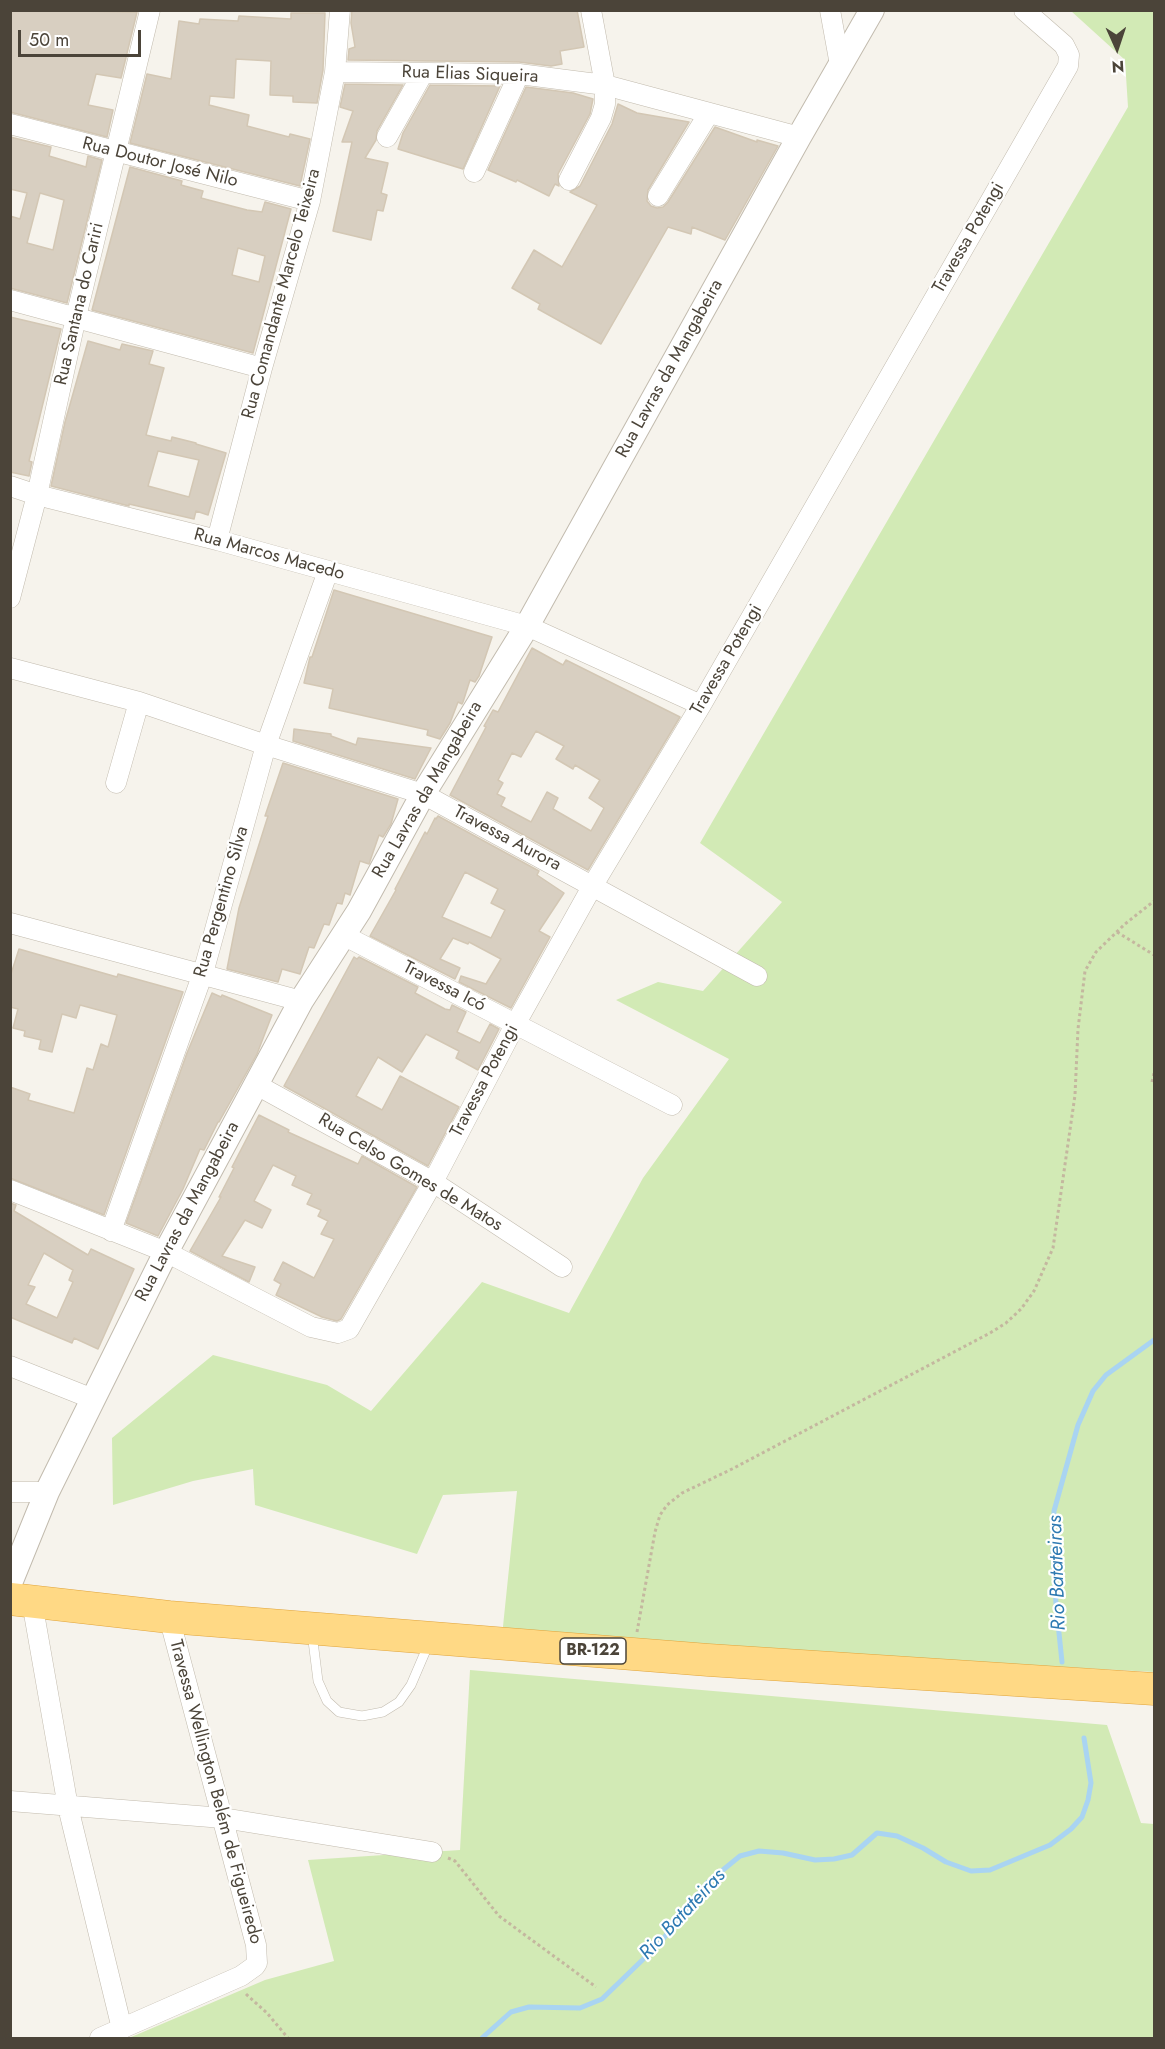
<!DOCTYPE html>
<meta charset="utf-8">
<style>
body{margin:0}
#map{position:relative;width:1165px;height:2049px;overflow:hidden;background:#f6f3ec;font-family:Jost,sans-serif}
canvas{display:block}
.frame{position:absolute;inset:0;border:12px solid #4b4439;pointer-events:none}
.north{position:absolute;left:1087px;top:18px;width:60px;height:60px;-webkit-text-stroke:4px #fff;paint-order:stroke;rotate:177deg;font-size:16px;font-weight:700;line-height:24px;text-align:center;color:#4b4439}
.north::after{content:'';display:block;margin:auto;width:21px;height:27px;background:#4b4439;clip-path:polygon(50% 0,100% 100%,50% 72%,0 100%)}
.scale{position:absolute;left:18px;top:30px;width:123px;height:27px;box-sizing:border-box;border:3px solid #4b4439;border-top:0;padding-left:8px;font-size:18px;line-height:21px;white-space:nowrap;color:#4b4439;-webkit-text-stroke:4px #fff;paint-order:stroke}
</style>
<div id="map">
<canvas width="1165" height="2049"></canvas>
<div class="frame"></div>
<div class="north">N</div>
<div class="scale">50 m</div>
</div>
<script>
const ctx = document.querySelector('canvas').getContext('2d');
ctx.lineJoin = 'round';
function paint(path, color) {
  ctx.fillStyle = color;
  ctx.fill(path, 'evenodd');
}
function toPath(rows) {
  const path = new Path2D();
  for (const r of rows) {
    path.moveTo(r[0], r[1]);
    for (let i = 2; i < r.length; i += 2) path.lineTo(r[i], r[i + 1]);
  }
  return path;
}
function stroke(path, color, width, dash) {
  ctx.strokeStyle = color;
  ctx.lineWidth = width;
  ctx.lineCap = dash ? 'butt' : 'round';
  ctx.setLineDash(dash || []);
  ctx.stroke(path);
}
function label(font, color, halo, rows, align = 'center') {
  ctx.font = font + ' Jost,sans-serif';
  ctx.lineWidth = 4.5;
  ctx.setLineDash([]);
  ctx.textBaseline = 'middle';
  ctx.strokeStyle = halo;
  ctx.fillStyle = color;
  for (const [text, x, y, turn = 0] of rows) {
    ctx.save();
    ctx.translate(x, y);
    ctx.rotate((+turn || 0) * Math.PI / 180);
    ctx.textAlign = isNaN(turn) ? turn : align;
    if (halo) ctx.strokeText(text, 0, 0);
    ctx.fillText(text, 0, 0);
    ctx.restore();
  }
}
paint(toPath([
 [1071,11,1154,11,1154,1672,502,1636,517,1491,443,1495,417,1554,255,1505,253,1469,193,1481,113,1505,112,1438,213,1355,327,1385,371,1411,482,1282,569,1313,643,1178,729,1059,616,1000,658,982,703,991,782,902,700,843,1128,107,1125,60],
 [470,1670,1107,1725,1141,1823,1154,1824,1154,2038,129,2038,265,1980,334,1961,308,1860,460,1850]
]), '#d2eab5');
stroke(toPath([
 [1062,1662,1056,1604,1053,1556,1054,1511,1078,1425,1093,1391,1106,1375,1154,1340],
 [482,2038,511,2012,529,2007,580,2008,602,1999,659,1944,707,1883,740,1856,759,1851,783,1853,815,1860,834,1859,852,1855,877,1833,897,1836,923,1848,946,1862,971,1871,990,1870,1050,1845,1071,1829,1082,1817,1088,1800,1091,1783,1084,1738]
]), '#a9d4f2', 5);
const building = toPath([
 [10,10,137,12,121,78,96,74,88,105,113,110,107,137,10,112,10,10],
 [352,10,577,10,584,47,560,51,562,64,551,66,519,62,348,60,349,49,355,47,351,23,352,10],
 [291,13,325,13,323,70,317,103,293,102,293,96,270,95,271,61,236,59,234,98,210,96,209,105,249,115,247,126,289,137,290,134,310,139,300,186,130,143,147,74,171,79,179,21,199,24,200,19,238,21,239,16,291,19,291,13],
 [345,84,403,85,377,131,376,140,365,158,388,163,381,193,387,195,383,211,377,210,371,240,333,231,352,142,342,142,353,111,340,107,345,84],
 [430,85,500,86,463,169,398,149,403,133,430,85],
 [526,87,573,93,593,99,590,114,558,174,559,186,555,184,549,196,517,180,516,182,488,170,526,87],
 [618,104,637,113,689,122,648,190,647,201,651,206,657,208,663,207,668,202,715,127,757,142,757,140,778,146,725,240,692,227,691,234,668,227,601,344,538,309,540,304,512,288,534,250,562,267,597,205,570,192,580,186,612,124,618,104],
 [10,137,51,147,49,156,86,167,88,156,102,160,67,303,10,288,10,216,20,219,27,193,10,189,10,137],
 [40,193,64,200,53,250,27,243,40,193],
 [130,167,182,181,181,185,203,191,201,198,247,210,262,212,265,202,291,209,253,353,92,310,130,167],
 [238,248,265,256,259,282,232,275,238,248],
 [10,317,61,329,29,461,32,462,29,476,10,472,10,317],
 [88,341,120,350,122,344,153,351,149,364,164,368,146,435,171,441,172,437,196,443,196,444,226,453,208,515,196,511,194,519,129,504,129,506,51,486,65,422,88,341],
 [158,451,199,460,189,497,148,486,158,451],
 [334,590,492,637,479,676,475,682,470,680,463,702,462,704,458,702,450,723,440,739,427,735,428,730,329,708,333,689,304,683,310,657,312,657,334,590],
 [532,648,563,665,566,660,680,717,588,870,450,795,486,727,484,726,493,710,498,712,532,648],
 [536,731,564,746,556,759,573,769,575,765,600,780,589,798,604,808,591,831,553,809,558,798,547,792,531,822,501,806,505,798,497,794,503,783,498,780,512,753,521,757,536,731],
 [294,729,331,734,331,736,356,745,358,738,431,748,415,779,293,741,294,729],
 [283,763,398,799,391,824,383,837,379,835,369,864,360,861,350,895,345,893,342,904,337,903,329,925,324,924,314,948,309,947,300,974,282,969,278,982,227,969,239,908,268,816,265,816,283,763],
 [438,816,539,871,537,875,564,893,539,931,550,937,511,1008,459,982,461,976,486,984,501,959,469,942,468,944,453,938,440,959,460,968,455,979,370,936,396,890,395,889,425,832,427,834,435,818,436,819,438,816],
 [465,872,498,889,491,903,505,910,491,938,442,917,465,872],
 [19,949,117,977,118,974,183,992,104,1215,10,1178,10,1087,30,1094,28,1100,74,1113,87,1068,93,1070,101,1044,108,1047,117,1015,80,1005,76,1018,62,1014,52,1052,39,1049,41,1040,24,1036,25,1031,13,1028,18,1009,10,1007,10,977,19,949],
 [354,957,357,959,359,957,418,987,415,993,445,1009,450,1010,452,1005,466,1012,457,1032,480,1043,490,1024,499,1029,478,1070,456,1058,459,1051,426,1034,402,1072,378,1057,356,1096,382,1110,400,1076,459,1107,428,1166,284,1086,354,957],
 [212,993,221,997,222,995,272,1015,257,1054,219,1122,218,1122,204,1150,200,1149,183,1189,158,1236,126,1223,187,1053,212,993],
 [259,1115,289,1130,288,1132,358,1164,362,1156,417,1187,341,1319,337,1321,322,1317,276,1295,281,1284,274,1280,283,1262,314,1278,334,1239,321,1234,328,1221,318,1216,321,1210,307,1204,312,1194,292,1185,296,1176,273,1165,254,1201,271,1210,262,1228,245,1220,222,1256,255,1267,249,1282,190,1251,221,1197,219,1197,234,1168,232,1167,259,1115],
 [10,1203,16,1205,14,1211,88,1255,91,1249,134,1269,98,1349,74,1338,72,1343,10,1317,10,1203],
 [44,1253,73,1270,69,1280,73,1282,57,1318,26,1304,35,1287,28,1285,44,1253]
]);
paint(building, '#d8cfc1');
stroke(building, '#d3c7b4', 1.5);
const service = toPath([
 [312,1633,318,1681,327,1701,339,1712,362,1716,383,1712,399,1702,411,1685,429,1643]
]);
const minor = toPath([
 [830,10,840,65],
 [335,72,519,74,605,85,799,137],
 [10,124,310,201],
 [387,137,423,73],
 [474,172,519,74],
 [569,180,601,118,605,104,605,85,591,10],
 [658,196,709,113],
 [10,300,262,368],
 [10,486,37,495,217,540,527,626,701,705],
 [217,540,262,368,310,201,335,72,340,10],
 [10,598,37,495,76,317,150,10],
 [10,668,139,702,266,745,423,794,757,976],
 [116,783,139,702],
 [10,923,301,1001],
 [343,935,672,1105],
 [255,1084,433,1182,562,1267],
 [10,1190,166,1252,311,1327,338,1333,349,1329,433,1182,516,1023,593,885,701,705,1068,66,1069,55,1064,45,1024,10],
 [111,1231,203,973,266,745,328,571],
 [10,1366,93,1399],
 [10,1492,47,1492],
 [32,1602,68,1807,122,2029],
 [10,1801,223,1818,432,1852],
 [100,2038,241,1976,255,1966,257,1963,256,1945,169,1617]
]);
const tertiary = toPath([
 [10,1583,47,1492,166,1252,301,1001,359,911,423,794,527,626,799,137,872,10]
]);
const trunk = toPath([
 [10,1599,169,1617,708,1660,1154,1689]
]);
stroke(service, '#c2bbae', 10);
stroke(minor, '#c2bbae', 21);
stroke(tertiary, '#c2bbae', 26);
stroke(trunk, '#e0a43c', 33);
stroke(toPath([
 [1117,932,1154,955],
 [1152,1082,1154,1073],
 [637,1632,655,1532,660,1515,667,1505,682,1493,732,1469,990,1333,1006,1323,1021,1309,1034,1291,1053,1248,1075,1095,1078,1029,1085,971,1096,952,1125,924,1154,901],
 [448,1858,455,1861,499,1916,596,1987],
 [246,1994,267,2013,288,2038]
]), '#c4b79f', 3, [3, 3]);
stroke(service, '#fff', 9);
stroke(minor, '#fff', 20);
stroke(tertiary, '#fff', 24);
stroke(trunk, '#ffd985', 32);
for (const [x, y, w] of [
 [593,1651,66]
]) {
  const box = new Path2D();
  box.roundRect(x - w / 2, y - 13, w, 26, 4.5);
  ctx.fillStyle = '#fff';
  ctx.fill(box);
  stroke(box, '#4b4439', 1.5);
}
label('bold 16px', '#4b4439', null, [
 ["BR-122",593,1651]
]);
label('18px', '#4b4439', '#fff', [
 ["Rua Elias Siqueira",470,75,2],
 ["Rua Doutor José Nilo",160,163,14],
 ["Travessa Potengi",969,238,-60],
 ["Rua Comandante Marcelo Teixeira",282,294,-75],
 ["Rua Santana do Cariri",80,304,-77],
 ["Rua Lavras da Mangabeira",670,369,-61],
 ["Rua Marcos Macedo",269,555,15],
 ["Travessa Potengi",727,660,-60],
 ["Rua Lavras da Mangabeira",428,790,-60],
 ["Travessa Aurora",507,839,28],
 ["Rua Pergentino Silva",222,902,-74],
 ["Travessa Icó",444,987,27],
 ["Travessa Potengi",485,1081,-62],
 ["Rua Celso Gomes de Matos",410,1173,31],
 ["Rua Lavras da Mangabeira",188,1212,-62],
 ["Travessa Wellington Belém de Figueiredo",215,1792,75]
]);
label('italic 20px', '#2e7ab2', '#fff', [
 ["Rio Batateiras",1058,1573,-92],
 ["Rio Batateiras",683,1915,-47]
]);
</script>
